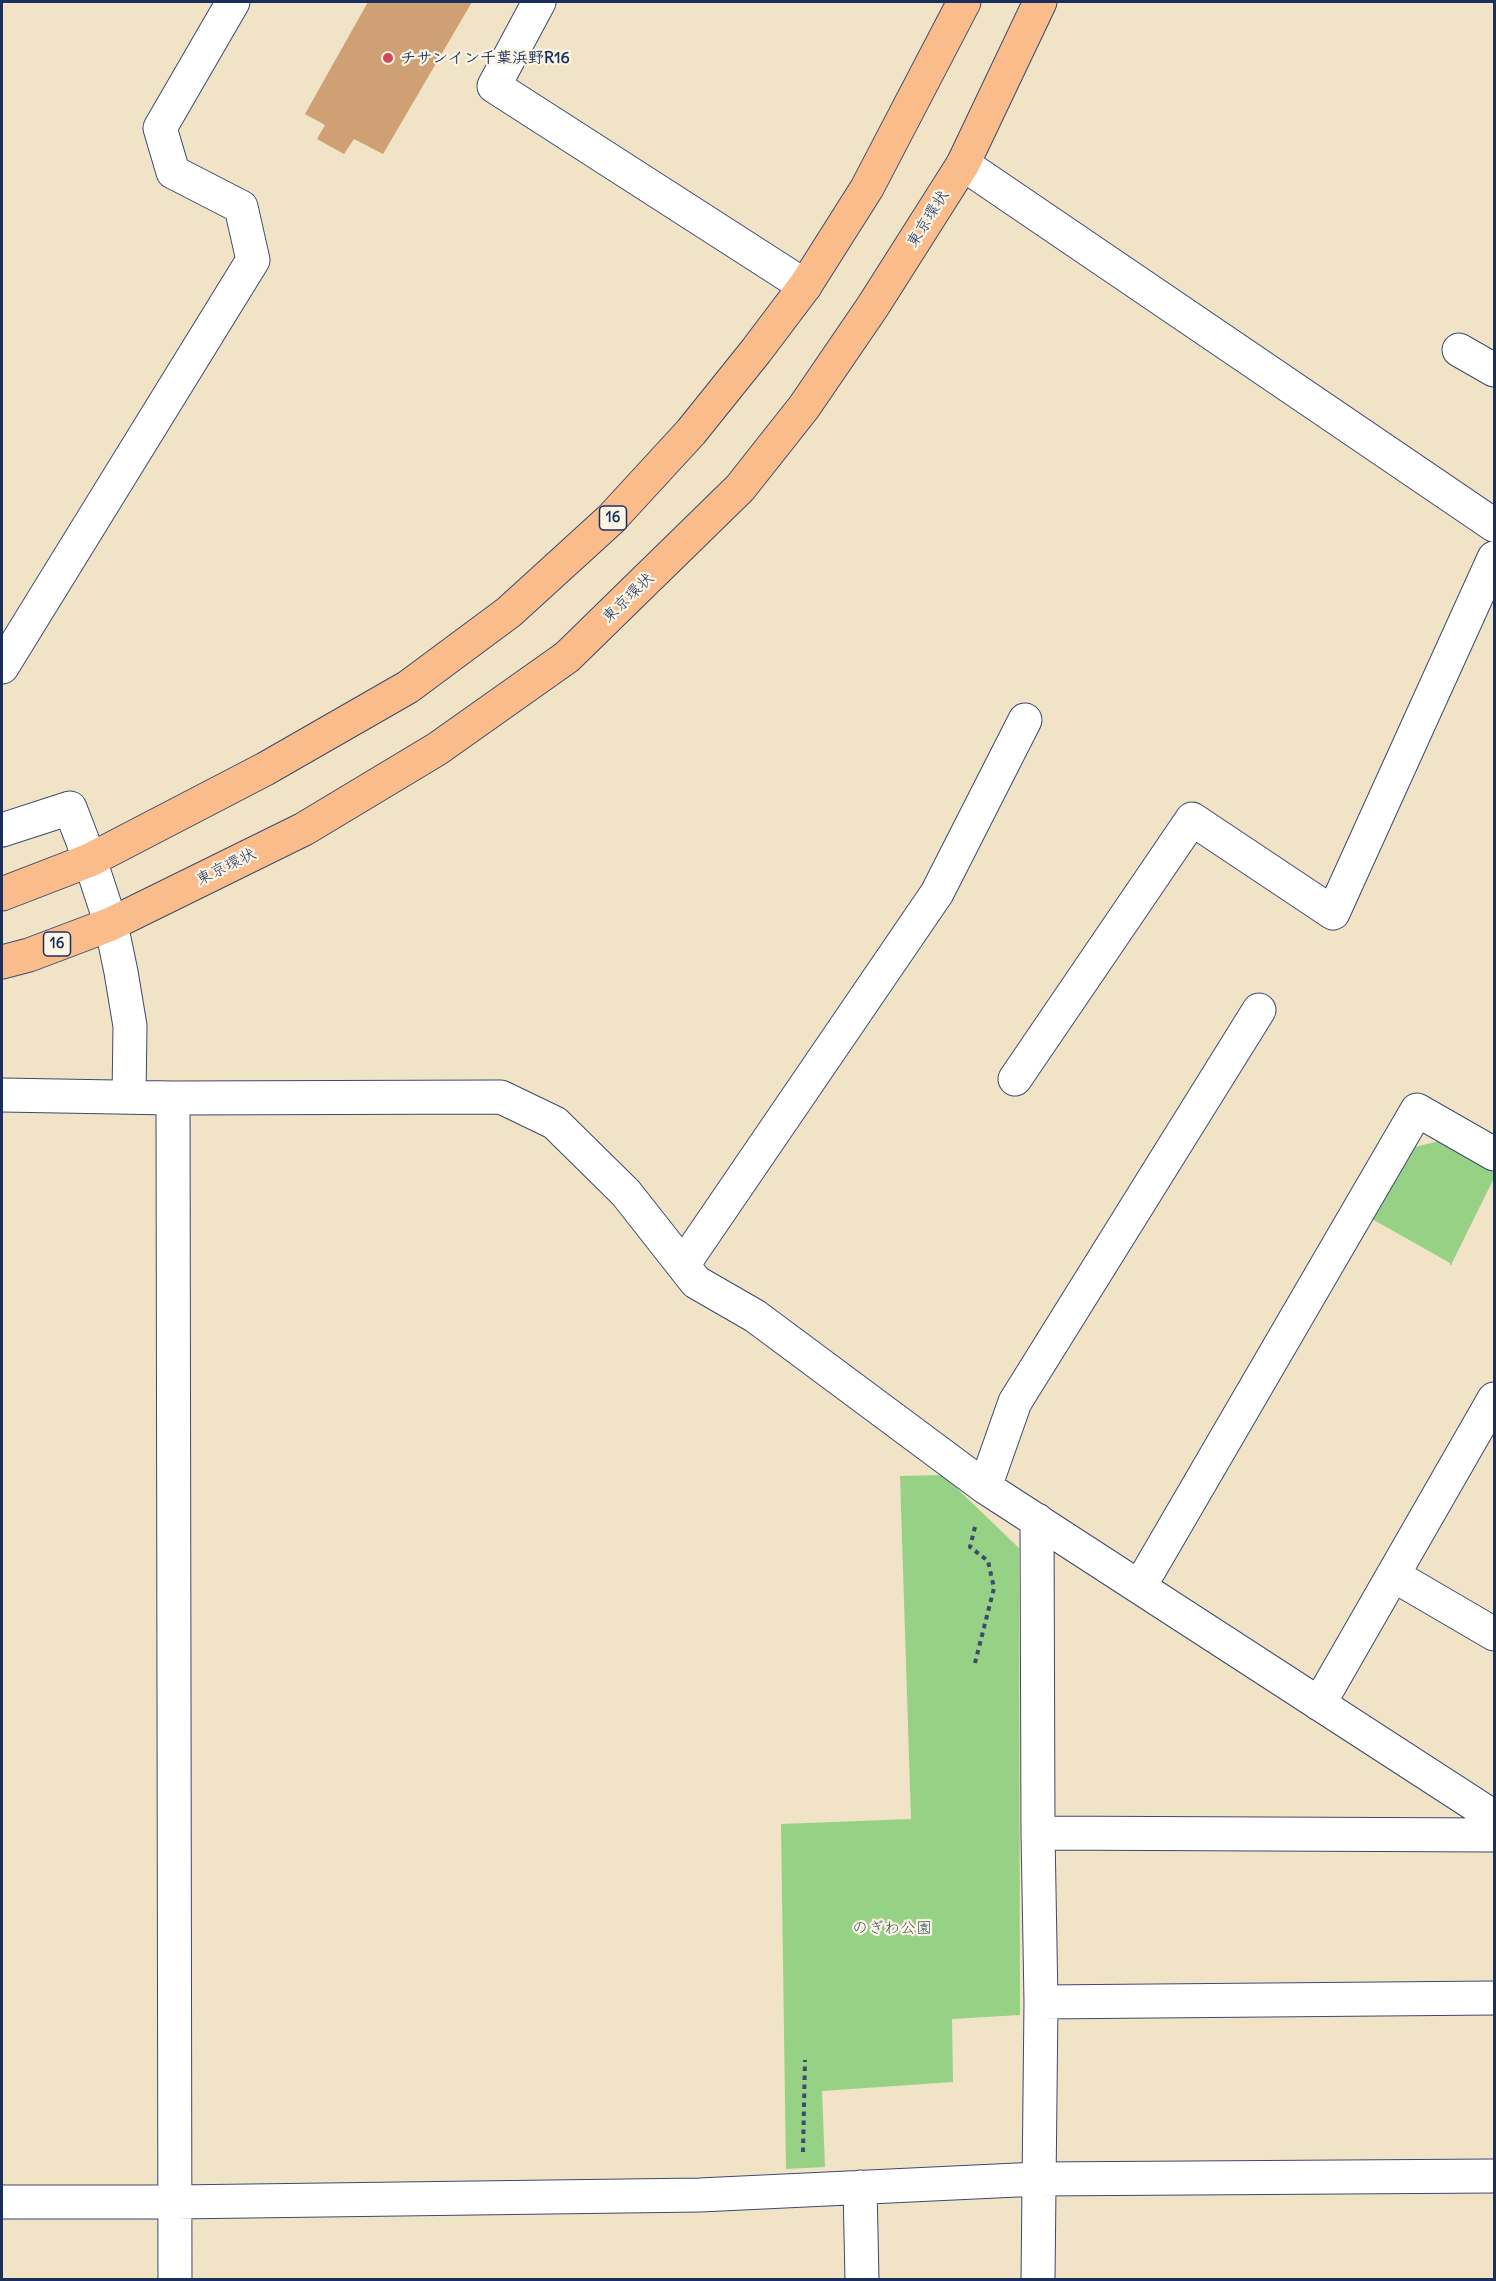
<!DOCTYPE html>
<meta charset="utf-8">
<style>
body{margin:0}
#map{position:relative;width:1496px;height:2281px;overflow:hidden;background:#f1e3c6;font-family:Delius,sans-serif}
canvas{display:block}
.frame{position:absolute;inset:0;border:3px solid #1b2f5e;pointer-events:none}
</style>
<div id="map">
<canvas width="1496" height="2281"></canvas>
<div class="frame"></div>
</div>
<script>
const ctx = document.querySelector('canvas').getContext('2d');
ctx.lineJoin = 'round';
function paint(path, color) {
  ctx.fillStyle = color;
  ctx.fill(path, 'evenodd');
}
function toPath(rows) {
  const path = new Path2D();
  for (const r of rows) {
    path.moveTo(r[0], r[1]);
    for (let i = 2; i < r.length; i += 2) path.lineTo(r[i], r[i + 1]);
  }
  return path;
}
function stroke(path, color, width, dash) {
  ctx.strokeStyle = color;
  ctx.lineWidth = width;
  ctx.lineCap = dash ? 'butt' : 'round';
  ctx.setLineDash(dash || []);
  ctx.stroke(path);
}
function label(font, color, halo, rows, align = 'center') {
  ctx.font = font + ' Delius,"Klee One",sans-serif';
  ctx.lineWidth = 4.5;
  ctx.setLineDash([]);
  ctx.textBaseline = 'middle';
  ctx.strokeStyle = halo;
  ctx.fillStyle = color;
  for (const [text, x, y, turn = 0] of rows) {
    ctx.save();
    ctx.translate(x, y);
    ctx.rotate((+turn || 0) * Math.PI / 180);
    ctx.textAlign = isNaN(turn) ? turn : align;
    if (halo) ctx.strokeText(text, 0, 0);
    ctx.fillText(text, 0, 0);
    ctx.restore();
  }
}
paint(toPath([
 [1443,1140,1494,1167,1494,1178,1451,1265,1450,1265,1450,1263,1372,1219,1411,1148],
 [943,1475,1019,1548,1020,2015,952,2019,953,2082,822,2091,825,2167,786,2169,781,1824,911,1819,900,1476]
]), '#97d185');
paint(toPath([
 [368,2,472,2,383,154,354,139,344,154,317,139,325,125,305,114]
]), '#cfa073');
const minor = toPath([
 [539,2,494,86,805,286],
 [963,164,1494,525],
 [1459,350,1494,370],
 [2,667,253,260,241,207,173,172,160,128,233,2],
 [2,830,70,808,90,860,111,924,121,972,130,1026,129,1097],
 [1015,1079,1192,819,1333,913,1494,558],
 [2,1095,173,1098,501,1097,555,1123,626,1193,696,1282,755,1316,985,1487,1494,1817],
 [173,1098,175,2280],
 [683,1265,937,893,1025,720],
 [985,1487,1015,1402,1259,1010],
 [1037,1520,1038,1833,1041,2002,1038,2280],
 [1393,1575,1494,1634],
 [1140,1586,1417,1110,1494,1154],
 [1319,1704,1494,1399],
 [1038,1833,1494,1835],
 [1041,2002,1494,1998],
 [860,2187,862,2280],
 [2,2202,175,2202,700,2195,1038,2179,1494,2176]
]);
const highway = toPath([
 [2,894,90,860,265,769,408,687,509,612,611,519,691,432,756,351,805,286,867,188,964,2],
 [2,962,29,955,111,924,304,829,437,749,567,657,740,488,804,407,873,306,963,164,1040,2]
]);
stroke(minor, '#3b4a6e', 35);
stroke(highway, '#3b4a6e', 35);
stroke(toPath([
 [975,1527,970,1547,988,1561,994,1588,975,1663],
 [803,2152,805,2060]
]), '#3b4a6e', 4, [4.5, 4.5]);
stroke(minor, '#fff', 33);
stroke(highway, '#f9bc8a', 33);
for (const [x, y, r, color] of [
 [388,58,6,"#d1495b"]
]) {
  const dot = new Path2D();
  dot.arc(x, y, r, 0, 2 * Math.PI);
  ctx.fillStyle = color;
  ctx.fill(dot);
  stroke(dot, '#fcf5e5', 2);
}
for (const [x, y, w] of [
 [613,518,27],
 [57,944,27]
]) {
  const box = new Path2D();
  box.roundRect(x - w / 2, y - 12, w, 24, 4.5);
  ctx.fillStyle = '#fcf5e5';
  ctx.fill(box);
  stroke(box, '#1b2f5e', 1.5);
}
label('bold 15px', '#1b2f5e', null, [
 ["16",613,518],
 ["16",57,944]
]);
label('bold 16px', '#1b2f5e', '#fcf5e5', [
 ["チサンイン千葉浜野R16",400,58]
], 'left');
label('16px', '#1b2f5e', '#fcf5e5', [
 ["東京環状",928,219,-58],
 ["東京環状",628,598,-44],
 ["東京環状",226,867,-26]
]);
label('16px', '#3a5868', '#fcf5e5', [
 ["のぎわ公園",892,1928]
]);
</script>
